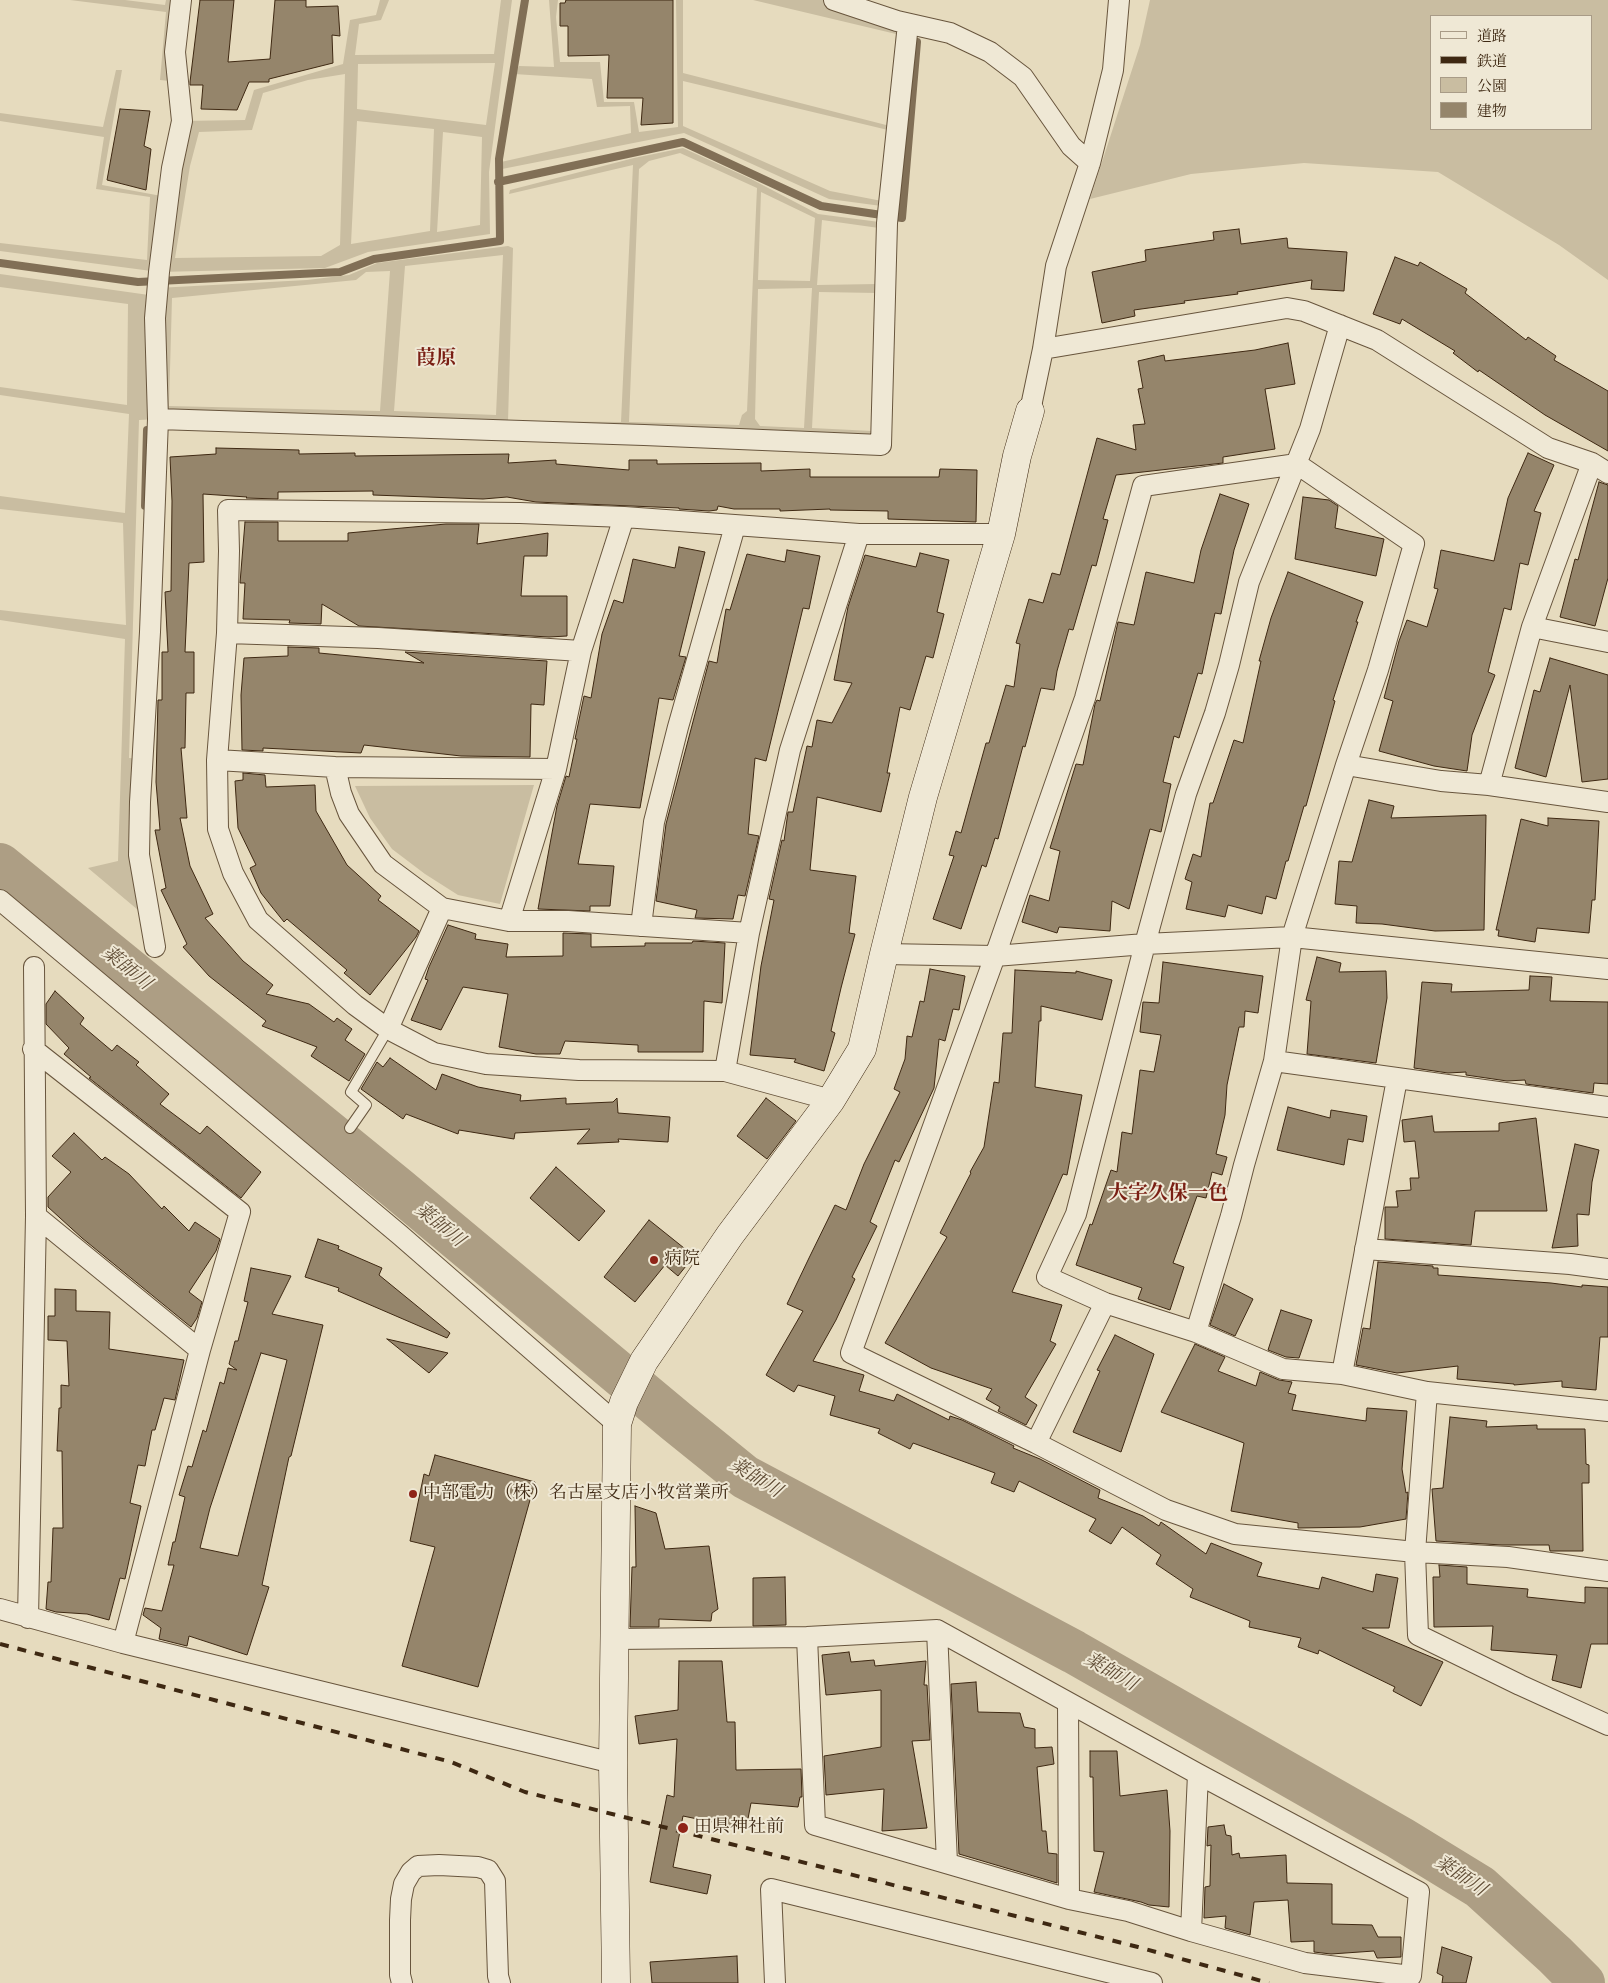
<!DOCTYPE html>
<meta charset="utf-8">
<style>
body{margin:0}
#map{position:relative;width:1608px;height:1983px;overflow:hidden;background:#e6dbbe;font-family:"IM FELL Double Pica","Noto Serif JP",serif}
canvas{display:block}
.legend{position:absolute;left:1430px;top:15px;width:162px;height:115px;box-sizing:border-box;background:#efe8d5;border:1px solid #a89b87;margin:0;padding:6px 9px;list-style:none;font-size:15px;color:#3e2812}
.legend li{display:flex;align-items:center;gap:10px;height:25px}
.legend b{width:25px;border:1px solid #a89b87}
</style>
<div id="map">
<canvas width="1608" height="1983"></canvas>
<ul class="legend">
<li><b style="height:6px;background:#efe8d5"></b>道路</li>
<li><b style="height:6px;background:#3e2812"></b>鉄道</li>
<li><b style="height:14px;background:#c9bda1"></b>公園</li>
<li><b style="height:14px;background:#95856b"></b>建物</li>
</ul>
</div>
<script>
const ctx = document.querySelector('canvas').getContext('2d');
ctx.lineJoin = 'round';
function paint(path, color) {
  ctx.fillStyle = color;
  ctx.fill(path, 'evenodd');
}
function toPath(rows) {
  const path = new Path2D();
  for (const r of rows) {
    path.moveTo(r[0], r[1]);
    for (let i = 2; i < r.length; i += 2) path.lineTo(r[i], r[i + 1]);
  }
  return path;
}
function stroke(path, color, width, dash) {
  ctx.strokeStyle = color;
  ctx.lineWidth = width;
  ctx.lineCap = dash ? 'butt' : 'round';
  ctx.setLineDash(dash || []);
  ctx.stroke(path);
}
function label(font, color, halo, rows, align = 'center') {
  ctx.font = font + ' "IM FELL Double Pica","Noto Serif JP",serif';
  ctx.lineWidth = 4;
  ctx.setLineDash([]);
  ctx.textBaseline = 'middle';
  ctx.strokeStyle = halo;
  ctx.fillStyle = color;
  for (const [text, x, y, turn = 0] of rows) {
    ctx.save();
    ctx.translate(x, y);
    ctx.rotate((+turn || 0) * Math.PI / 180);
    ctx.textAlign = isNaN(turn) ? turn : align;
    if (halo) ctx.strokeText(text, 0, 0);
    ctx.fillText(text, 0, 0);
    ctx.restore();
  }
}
paint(toPath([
 [70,0,125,0,165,5,166,0,181,0,178,82,160,80,166,12],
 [380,0,389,0,381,20,359,24,355,55,494,54,501,0,512,0,489,172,490,234,368,252,325,268,159,272,0,251,0,243,147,260,150,197,96,189,104,137,0,121,0,113,103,127,116,70,122,70,102,185,167,197,182,121,245,120,254,90,343,64,350,20,376,15],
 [495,63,486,125,357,109,358,64],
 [345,74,340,245,321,256,175,258,190,166,199,132,252,130,263,93,308,80],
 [357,121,434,129,430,231,351,244],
 [443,132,482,137,480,225,437,232],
 [549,0,558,0,556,17,560,62,600,62,604,102,634,102,639,132,678,127,676,0,683,0,683,73,890,126,896,34,753,0,834,0,908,24,889,207,829,199,684,133,502,169,501,162,631,133,630,106,597,107,592,79,514,74,519,66,554,67],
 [683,81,888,130,882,201,830,191,683,126],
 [1150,0,1608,0,1608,280,1559,245,1438,172,1304,163,1191,174,1090,199,1140,45],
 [1432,16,1592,16,1592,129,1432,129],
 [683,148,751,179,818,214,887,223,881,445,158,419,139,420,129,758,142,759,149,915,138,910,88,868,118,861,125,639,0,620,0,610,126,625,123,523,0,509,0,496,125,513,129,414,0,395,0,387,127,405,128,304,0,287,0,274,156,296,157,288,307,280,349,275,377,263,508,246,513,248,508,421,621,422,633,165,509,194,510,190,634,158],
 [680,153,757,188,747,411,742,415,739,425,629,422,639,169,649,161],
 [761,192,815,218,810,281,758,280],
 [822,220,879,228,877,284,817,285],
 [503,255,496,415,394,411,405,266],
 [390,271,380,411,169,406,172,298,356,280,366,272],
 [812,288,804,428,760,426,755,419,758,289],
 [819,292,877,293,872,431,812,428],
 [534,785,500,904,458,895,425,874,392,849,370,818,355,786]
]), '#c9bda1');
stroke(toPath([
 [498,182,683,142,821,206,902,218,917,42],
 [0,263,138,282,340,272,374,259,500,241,499,159,525,0],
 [145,506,147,430]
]), '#816f56', 8);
stroke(toPath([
 [0,865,398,1189,677,1422,745,1477,1074,1652,1400,1838,1480,1887,1555,1955,1583,1983]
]), '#ad9e84', 44);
const building = toPath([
 [200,0,234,0,228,62,270,59,275,0,306,0,306,7,338,6,340,36,332,35,333,63,269,79,269,82,249,82,237,110,201,109,203,85,190,85,190,82,200,0],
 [566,0,673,0,673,123,641,125,643,98,607,98,609,55,568,56,568,26,560,26,560,3,565,3,566,0],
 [120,109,150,111,144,146,151,149,146,190,107,180,120,109],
 [1239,229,1241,244,1287,238,1288,248,1347,252,1344,291,1311,289,1312,280,1237,292,1238,294,1184,301,1185,303,1134,310,1135,316,1102,323,1092,272,1146,261,1145,250,1214,240,1213,232,1239,229],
 [1395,257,1418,266,1420,262,1467,289,1465,293,1526,340,1528,337,1556,356,1554,360,1608,391,1608,451,1545,415,1479,370,1478,372,1453,353,1455,351,1402,319,1400,324,1373,314,1395,257],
 [1288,343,1295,384,1265,389,1275,449,1223,457,1223,463,1116,475,1103,519,1108,520,1096,566,1092,565,1073,630,1069,629,1057,671,1054,690,1041,688,1025,747,1023,746,998,839,995,838,986,867,982,865,961,929,933,919,954,856,949,855,956,831,961,833,986,743,989,743,1006,685,1014,687,1020,644,1016,643,1029,599,1043,603,1052,573,1060,575,1097,438,1136,450,1133,425,1145,424,1138,389,1143,388,1138,361,1164,355,1165,361,1255,350,1288,343],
 [216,448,299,450,299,454,355,453,355,456,509,454,508,463,556,460,556,464,629,470,629,460,657,460,657,464,761,463,761,471,810,469,810,477,939,477,940,469,977,470,976,522,888,519,888,511,830,510,830,509,780,511,780,509,734,509,718,506,717,510,709,511,679,509,679,508,536,502,507,497,483,499,373,495,373,491,278,492,278,499,246,498,247,497,203,494,204,562,189,563,185,652,194,652,194,693,186,693,185,748,181,748,187,818,180,818,190,866,213,914,205,918,243,961,273,985,266,994,309,1004,334,1022,337,1018,352,1029,345,1040,365,1054,349,1081,311,1056,317,1047,262,1026,266,1021,209,976,183,947,187,944,161,890,166,888,155,830,160,830,156,782,158,700,162,700,162,652,168,652,165,592,171,591,172,501,170,457,216,454,216,448],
 [1528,453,1554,465,1534,511,1541,513,1528,565,1520,563,1511,610,1504,608,1488,672,1495,675,1472,735,1467,771,1434,766,1379,751,1393,701,1384,698,1399,641,1407,620,1427,627,1438,589,1434,588,1441,550,1494,561,1508,498,1528,453],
 [1599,482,1608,485,1608,578,1595,626,1560,617,1575,559,1578,560,1599,482],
 [1220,494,1249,504,1234,550,1221,614,1215,613,1202,674,1198,673,1179,738,1174,736,1163,782,1171,784,1161,832,1150,829,1129,909,1112,901,1110,931,1059,927,1057,933,1022,922,1030,895,1049,901,1060,851,1050,848,1076,764,1083,765,1095,704,1097,700,1100,701,1118,622,1134,625,1146,572,1194,583,1201,550,1220,494],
 [1303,497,1329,500,1338,506,1335,528,1384,539,1376,576,1295,559,1303,497],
 [245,522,278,522,278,541,348,541,348,533,446,524,479,524,477,544,548,533,547,556,524,556,521,596,567,596,567,636,549,637,359,626,322,604,321,624,289,623,290,620,243,619,245,583,240,583,245,522],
 [679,547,705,552,679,656,686,657,673,700,659,698,640,808,590,804,578,864,614,866,610,906,590,906,590,911,538,909,557,806,566,776,569,777,577,739,575,739,584,696,591,698,602,634,614,600,623,603,633,559,675,568,679,547],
 [787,550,820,556,809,609,803,608,766,761,755,758,748,834,759,836,745,896,738,895,733,919,695,918,697,910,656,901,666,824,709,661,717,663,726,609,730,610,747,554,785,562,787,550],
 [920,553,949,560,937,612,944,614,933,658,926,656,910,710,900,707,887,773,890,773,881,812,817,797,810,870,856,876,849,933,855,934,841,988,831,1031,835,1033,824,1071,794,1062,796,1059,750,1055,761,966,774,900,769,899,782,840,784,841,788,812,793,812,807,746,812,747,817,720,832,723,852,683,834,680,848,607,865,555,916,567,920,553],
 [1288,572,1363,602,1356,622,1358,622,1333,700,1335,701,1306,806,1304,806,1288,861,1286,861,1276,899,1266,896,1262,914,1228,905,1225,917,1186,909,1192,882,1185,879,1193,854,1201,857,1210,803,1213,803,1234,740,1243,743,1261,661,1259,661,1271,618,1288,572],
 [288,647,319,648,319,653,424,663,405,652,547,661,544,705,531,704,530,757,461,756,364,745,361,753,263,748,263,751,242,750,241,695,244,658,288,656,288,647],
 [1550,658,1608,675,1608,779,1582,782,1570,685,1546,777,1515,768,1534,690,1540,692,1550,658],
 [243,773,265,775,266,787,315,785,316,811,347,865,381,896,378,900,419,931,416,937,370,995,344,973,347,970,287,919,284,922,261,893,250,868,256,865,238,828,235,781,243,780,243,773],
 [1369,800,1394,806,1391,818,1486,815,1484,930,1435,931,1382,924,1356,923,1357,906,1335,904,1339,861,1352,862,1369,800],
 [1548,818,1599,821,1595,900,1592,900,1589,933,1537,928,1535,942,1498,936,1499,930,1496,930,1521,819,1548,826,1548,818],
 [448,925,476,934,475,939,508,944,506,957,563,956,563,933,591,934,591,947,645,946,645,943,692,943,693,941,725,943,722,1003,704,1001,703,1052,638,1052,638,1045,565,1041,560,1054,536,1054,499,1047,508,994,463,987,441,1030,411,1020,428,980,425,979,429,967,448,925],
 [1317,957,1341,963,1339,972,1386,971,1387,998,1376,1063,1307,1054,1311,1001,1306,1000,1317,957],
 [1163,962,1263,976,1258,1013,1245,1011,1244,1027,1239,1027,1227,1085,1225,1115,1216,1154,1227,1157,1222,1175,1212,1172,1206,1198,1197,1196,1173,1263,1184,1267,1170,1310,1138,1299,1142,1288,1076,1265,1090,1224,1092,1225,1111,1170,1117,1172,1122,1132,1132,1134,1140,1070,1154,1072,1161,1035,1140,1032,1143,1002,1159,1003,1163,962],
 [930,969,965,976,959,1010,953,1009,945,1041,939,1039,934,1088,899,1162,895,1160,870,1222,877,1226,852,1277,855,1279,836,1320,813,1361,864,1375,859,1391,894,1401,897,1394,949,1420,950,1416,962,1420,1014,1446,1013,1448,1040,1459,1100,1490,1098,1498,1143,1516,1159,1526,1161,1522,1206,1554,1211,1543,1262,1563,1257,1576,1319,1589,1322,1577,1373,1592,1376,1574,1398,1578,1389,1628,1362,1628,1443,1662,1421,1706,1393,1691,1395,1687,1319,1650,1318,1654,1298,1647,1301,1638,1249,1627,1250,1621,1190,1597,1193,1589,1156,1564,1161,1555,1122,1527,1111,1544,1089,1531,1096,1519,1019,1481,1014,1492,991,1483,995,1473,913,1443,910,1449,878,1433,880,1429,830,1415,835,1396,798,1385,794,1392,766,1375,803,1311,787,1304,809,1258,835,1205,846,1210,864,1164,900,1092,894,1089,905,1059,907,1036,912,1037,920,1001,924,1002,930,969],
 [1015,970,1076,973,1076,971,1112,980,1102,1020,1041,1006,1041,1021,1039,1021,1035,1087,1082,1095,1067,1175,1063,1174,1012,1292,1062,1305,1050,1341,1056,1344,1025,1397,1037,1405,1026,1425,998,1411,1000,1407,986,1399,992,1389,931,1368,885,1343,947,1237,940,1233,971,1173,970,1172,984,1147,994,1082,999,1083,1003,1033,1012,1033,1015,970],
 [1530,976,1552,977,1550,1001,1608,1002,1608,1084,1594,1083,1593,1093,1526,1084,1525,1080,1507,1081,1466,1075,1466,1072,1448,1073,1414,1068,1422,982,1452,984,1451,992,1529,990,1530,976],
 [55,991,84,1018,80,1024,112,1051,117,1045,139,1062,136,1065,169,1094,160,1104,200,1134,207,1126,261,1172,241,1198,89,1078,91,1077,64,1054,69,1048,46,1024,46,1004,55,991],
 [390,1058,436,1090,442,1074,478,1087,521,1095,520,1101,566,1098,566,1104,613,1102,617,1098,618,1113,670,1117,668,1142,618,1139,619,1142,577,1144,590,1129,515,1133,514,1139,459,1130,458,1134,406,1114,403,1119,361,1089,377,1062,383,1067,390,1058],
 [766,1098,796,1121,767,1159,737,1136,766,1098],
 [1288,1107,1330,1118,1331,1110,1367,1116,1363,1142,1348,1139,1344,1165,1277,1150,1288,1107],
 [1432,1116,1434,1132,1499,1131,1499,1123,1536,1118,1547,1211,1475,1211,1471,1245,1385,1239,1385,1207,1398,1207,1396,1191,1411,1190,1410,1178,1419,1178,1415,1141,1404,1142,1402,1120,1432,1116],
 [74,1133,102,1160,105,1157,129,1174,162,1209,164,1206,189,1231,195,1222,220,1239,216,1251,189,1292,202,1302,197,1318,191,1327,82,1238,48,1207,48,1197,71,1172,52,1156,74,1133],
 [1575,1144,1599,1150,1592,1182,1589,1215,1577,1214,1578,1246,1552,1248,1575,1144],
 [556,1167,605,1211,579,1241,530,1198,556,1167],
 [649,1220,694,1256,678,1276,665,1265,635,1302,604,1277,649,1220],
 [318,1239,339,1246,338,1249,382,1268,379,1275,450,1333,447,1338,338,1291,339,1288,305,1277,318,1239],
 [1378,1262,1433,1266,1433,1268,1438,1268,1438,1275,1551,1283,1582,1287,1582,1285,1608,1287,1608,1337,1600,1337,1596,1390,1562,1387,1562,1381,1514,1385,1514,1384,1457,1379,1458,1366,1397,1373,1356,1365,1363,1328,1370,1329,1378,1262],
 [251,1268,291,1276,272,1314,323,1325,291,1456,289,1457,262,1585,269,1587,247,1655,189,1636,187,1646,159,1639,161,1628,143,1615,145,1608,162,1611,174,1565,168,1565,173,1542,175,1542,185,1497,179,1495,188,1466,192,1467,203,1430,206,1432,220,1382,224,1384,228,1368,237,1370,229,1364,235,1341,238,1341,248,1302,244,1301,251,1268],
 [261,1353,287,1360,238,1556,200,1548,210,1508,261,1353],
 [1224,1284,1253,1299,1235,1336,1210,1325,1224,1284],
 [55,1289,76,1290,76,1311,110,1312,109,1349,184,1360,175,1400,164,1398,155,1430,152,1430,145,1466,138,1465,130,1503,141,1506,125,1579,120,1578,109,1620,87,1614,56,1612,46,1609,48,1582,51,1582,53,1528,63,1528,62,1451,57,1451,59,1408,61,1408,61,1385,69,1386,67,1341,48,1340,48,1316,55,1316,55,1289],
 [1281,1310,1312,1320,1299,1358,1286,1357,1268,1350,1281,1310],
 [1115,1335,1154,1354,1121,1452,1073,1432,1100,1371,1097,1370,1115,1335],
 [387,1339,448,1353,429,1373,387,1339],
 [1195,1344,1225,1357,1218,1371,1256,1386,1260,1372,1279,1380,1292,1382,1288,1393,1296,1395,1292,1410,1366,1421,1367,1408,1407,1411,1402,1469,1406,1493,1408,1492,1406,1519,1360,1527,1298,1528,1298,1523,1231,1511,1244,1443,1161,1412,1195,1344],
 [1450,1417,1487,1421,1486,1427,1537,1425,1537,1429,1585,1429,1586,1464,1589,1465,1589,1483,1582,1483,1583,1551,1550,1551,1549,1545,1502,1545,1436,1541,1432,1489,1443,1488,1450,1417],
 [435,1455,535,1482,478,1687,402,1666,435,1547,410,1541,424,1474,429,1476,435,1455],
 [635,1506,656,1513,665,1549,709,1546,718,1609,712,1613,711,1621,659,1619,659,1627,630,1627,632,1567,636,1567,635,1506],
 [1439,1565,1467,1567,1467,1584,1528,1589,1527,1597,1585,1603,1585,1587,1608,1588,1608,1644,1591,1644,1581,1688,1552,1680,1557,1655,1491,1650,1493,1626,1434,1627,1433,1577,1440,1577,1439,1565],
 [785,1577,786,1625,753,1626,753,1578,785,1577],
 [849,1652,851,1662,874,1660,875,1666,926,1661,924,1685,927,1685,930,1740,912,1741,927,1828,882,1831,884,1789,826,1795,824,1756,881,1747,881,1690,826,1695,822,1655,849,1652],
 [679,1661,722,1661,727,1722,735,1722,736,1770,801,1769,802,1797,800,1797,798,1807,751,1803,746,1829,683,1816,673,1867,711,1875,707,1894,650,1882,667,1795,674,1797,677,1739,639,1744,635,1716,678,1710,679,1661],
 [976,1682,978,1712,1020,1713,1024,1727,1035,1729,1035,1748,1052,1747,1054,1764,1037,1767,1042,1831,1046,1831,1048,1853,1057,1854,1057,1883,959,1854,951,1684,976,1682],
 [1090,1751,1117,1751,1120,1796,1167,1790,1170,1831,1169,1907,1149,1905,1141,1902,1094,1892,1104,1852,1094,1851,1093,1777,1090,1777,1090,1751],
 [1224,1825,1226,1835,1231,1836,1232,1855,1239,1853,1240,1858,1286,1855,1287,1883,1332,1884,1332,1924,1372,1925,1378,1937,1401,1937,1401,1957,1377,1958,1374,1951,1331,1954,1314,1952,1314,1941,1291,1942,1288,1900,1254,1902,1250,1935,1225,1928,1226,1916,1204,1918,1205,1887,1210,1886,1211,1845,1207,1846,1208,1827,1224,1825],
 [1442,1947,1472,1957,1466,1983,1442,1983,1443,1976,1437,1973,1442,1947],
 [737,1956,738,1983,652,1983,650,1962,737,1956]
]);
paint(building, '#95856b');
stroke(building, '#3e2812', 1);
const lane = toPath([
 [350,1128,366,1105,351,1092,388,1029]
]);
const street = toPath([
 [834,0,897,21,950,33,990,52,1023,77,1071,146,1090,163],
 [1340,325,1310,429,1249,582,1229,665,1215,713,1186,794,1145,944,1076,1214,1047,1277,1105,1303,1196,1332,1283,1369,1342,1374,1427,1392,1608,1411],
 [1043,349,1287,308,1304,311,1377,340,1548,448,1592,463,1608,473],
 [1030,411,1043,349,1056,266,1090,163,1113,70,1119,0],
 [158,419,644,435,881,445,887,223,908,24],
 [1532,627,1608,642],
 [227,633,378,638,581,651],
 [217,760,335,767,556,769],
 [1346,765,1441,781,1489,785,1608,802],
 [335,767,341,793,349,814,383,864,442,908,509,921,568,921,749,933],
 [1489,785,1532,627,1592,463],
 [0,900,400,1235,617,1424],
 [509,921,556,769,581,651,624,517],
 [641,926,654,822,678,727,735,526],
 [155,947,139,855,140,802,150,632,158,419,155,318,159,272,172,168,182,121,175,52,181,0],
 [884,954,995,956,1145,944,1292,937,1608,969],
 [388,1029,442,908],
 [33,1049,240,1212,200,1350,123,1643],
 [1274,1061,1608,1107],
 [725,1071,749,933,790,750,859,534],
 [831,1100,725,1071,579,1070,486,1064,434,1053,388,1029,355,1005,258,920,233,873,218,829,217,760,227,633,229,551,228,510,520,513,624,517,859,534,1001,534],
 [36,1216,200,1350],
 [1365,1249,1570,1264,1608,1269],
 [1196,1332,1231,1216,1244,1165,1274,1061,1292,937,1346,765,1378,670,1414,544,1297,464,1143,486,1085,698,995,956,851,1353,1036,1443,1166,1510,1235,1534,1415,1552,1508,1557,1608,1571],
 [1342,1374,1397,1079],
 [1427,1392,1415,1552,1418,1635,1520,1685,1608,1725],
 [1036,1443,1105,1303],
 [0,1609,123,1643,613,1763],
 [28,1618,36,1216,34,967],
 [937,1630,947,1863],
 [807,1637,815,1825,1069,1899,1128,1911,1191,1931],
 [615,1639,807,1637,937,1630,1198,1774,1419,1892,1411,1976,1305,1963,1191,1931,1198,1774],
 [1068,1703,1069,1899],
 [402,1983,400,1975,400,1920,401,1899,404,1884,411,1872,418,1866,439,1865,478,1867,488,1870,495,1881,498,1976,500,1983],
 [775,1983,771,1889,1152,1983]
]);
const secondary = toPath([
 [616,1983,613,1763,617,1424,624,1402,644,1361,730,1235,831,1100,862,1049,884,954,923,797,1001,534,1017,456,1030,411]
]);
stroke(lane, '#68553d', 12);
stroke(street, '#68553d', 22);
stroke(secondary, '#3e2812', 29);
stroke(lane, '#efe8d5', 10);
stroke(street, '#efe8d5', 20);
stroke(secondary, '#efe8d5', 28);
stroke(toPath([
 [0,1644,451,1762,525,1792,1138,1947,1269,1983]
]), '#3e2812', 4, [9, 9]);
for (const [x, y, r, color] of [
 [654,1260,5,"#8f2418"],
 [413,1494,5,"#8f2418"],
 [683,1828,6,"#8f2418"]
]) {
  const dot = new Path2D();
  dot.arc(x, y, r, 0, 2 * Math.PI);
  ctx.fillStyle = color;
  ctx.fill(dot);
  stroke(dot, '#efe8d5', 2);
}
label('18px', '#3e2812', '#efe8d5', [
 ["病院",664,1260],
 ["中部電力（株）名古屋支店小牧営業所",423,1494],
 ["田県神社前",694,1828]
], 'left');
label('italic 19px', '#5f4b34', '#efe8d5', [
 ["薬師川",126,969,39],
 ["薬師川",439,1226,39],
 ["薬師川",755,1479,32],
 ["薬師川",1110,1673,30],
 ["薬師川",1460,1877,34]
]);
label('bold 20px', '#7a1f14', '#efe8d5', [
 ["葭原",436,360],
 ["大字久保一色",1168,1195]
]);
</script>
